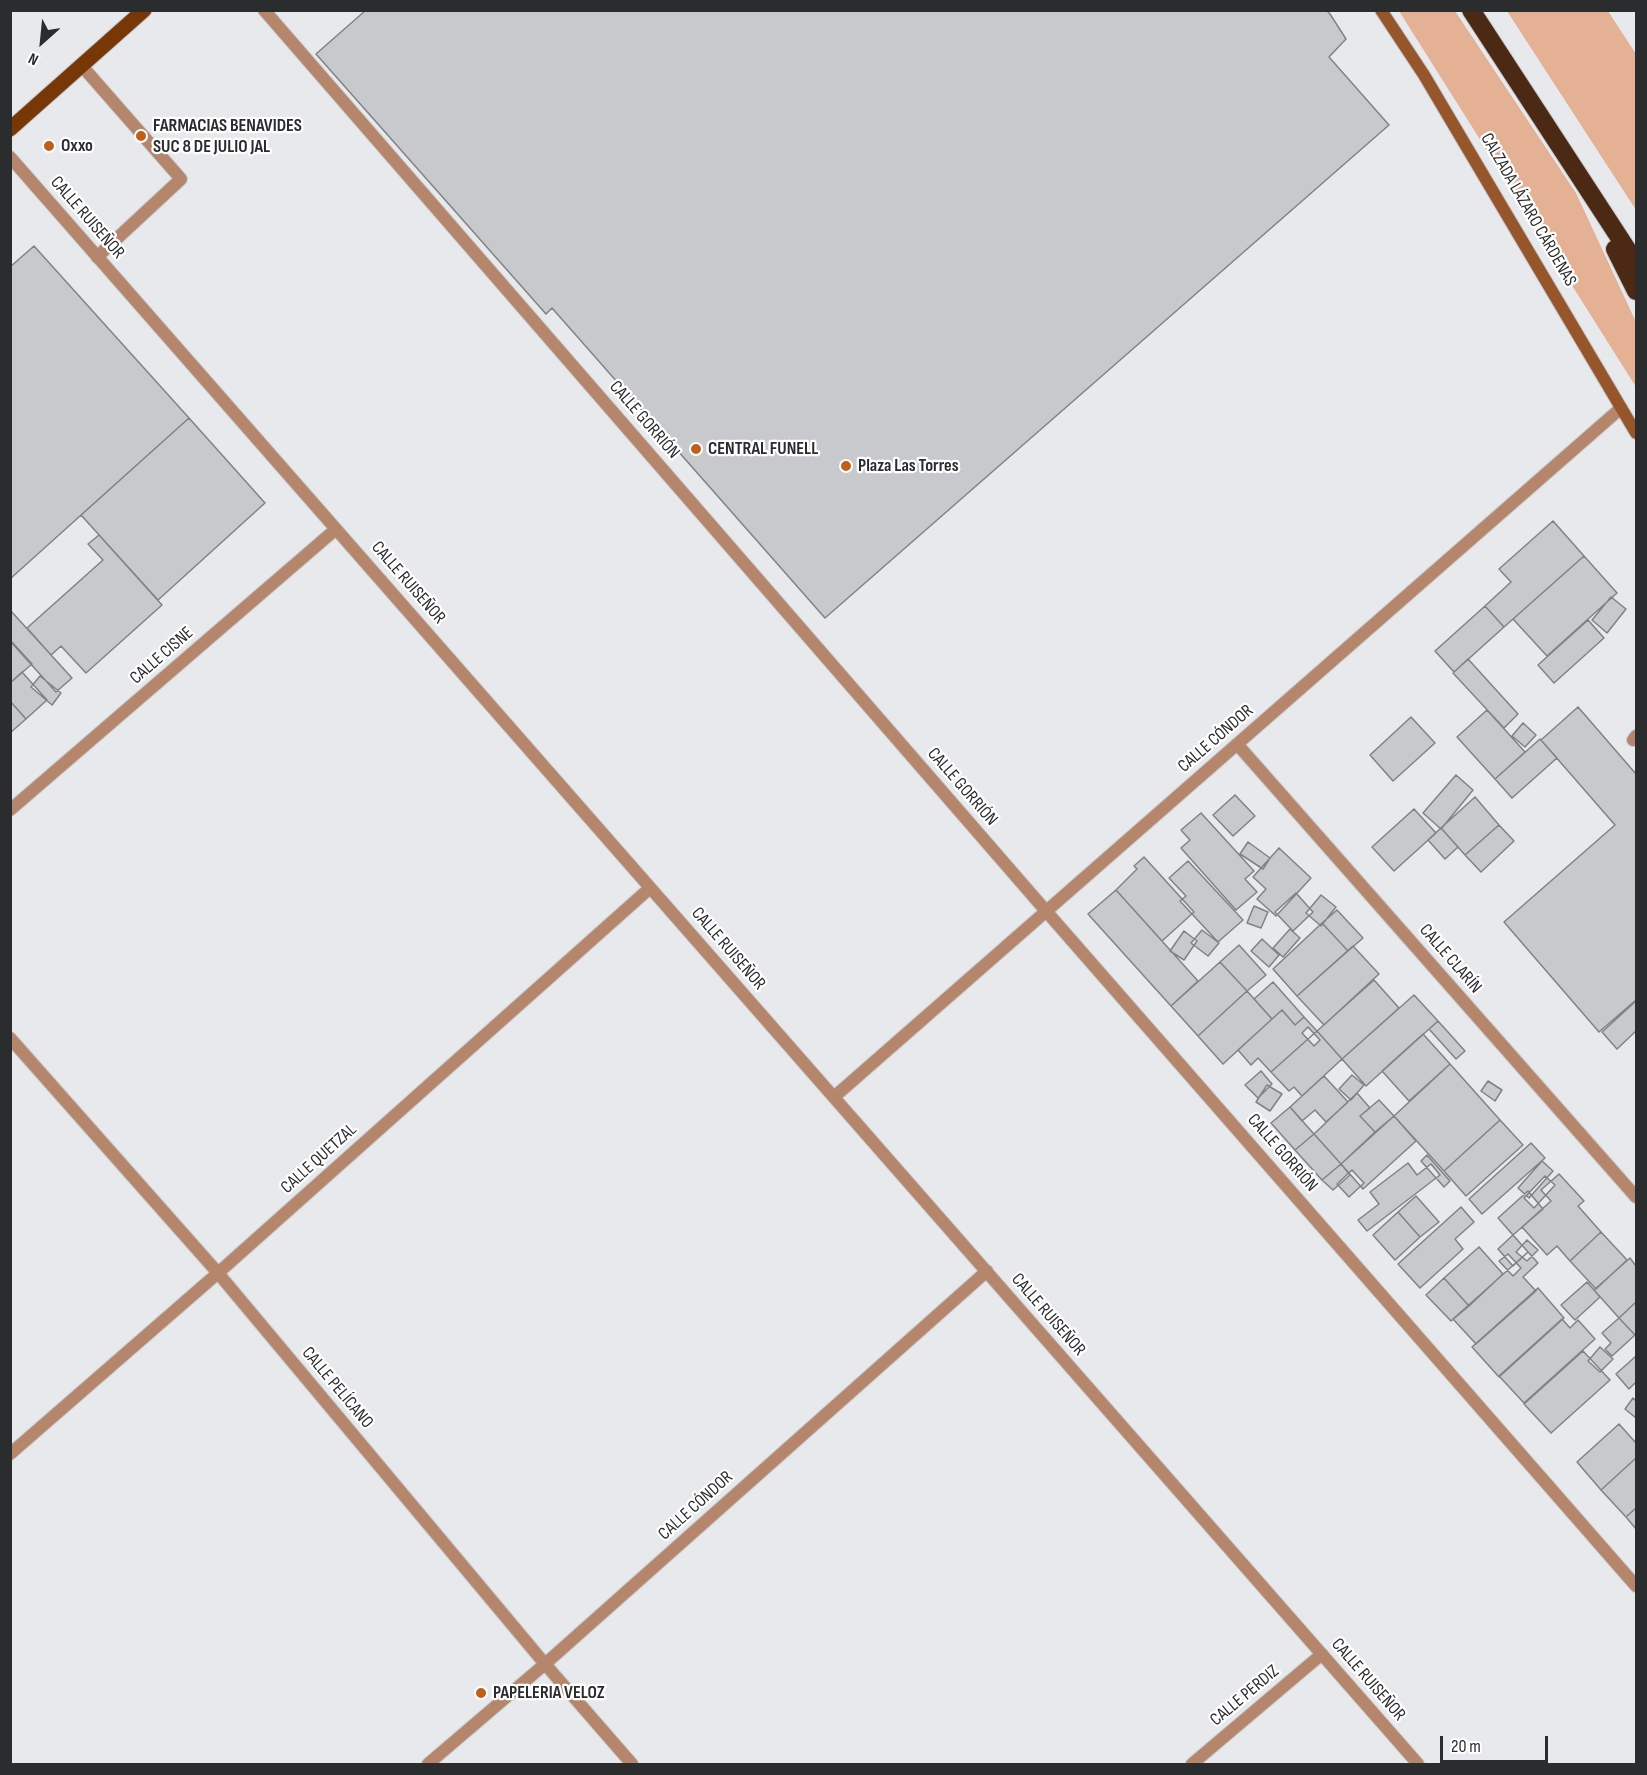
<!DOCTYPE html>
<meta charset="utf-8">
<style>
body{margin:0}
#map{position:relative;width:1647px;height:1775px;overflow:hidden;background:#e7e9ec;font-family:"Sofia Sans Condensed",sans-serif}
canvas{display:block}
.frame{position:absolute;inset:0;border:12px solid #2b2c2d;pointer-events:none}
.north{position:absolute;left:12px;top:12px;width:60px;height:60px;-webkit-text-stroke:4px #fff;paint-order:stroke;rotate:207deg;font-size:16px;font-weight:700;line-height:24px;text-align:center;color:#2b2c2d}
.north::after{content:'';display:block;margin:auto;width:21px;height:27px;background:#2b2c2d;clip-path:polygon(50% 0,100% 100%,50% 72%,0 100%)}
.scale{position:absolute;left:1440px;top:1736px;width:108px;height:27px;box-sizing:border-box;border:3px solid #2b2c2d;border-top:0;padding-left:8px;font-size:18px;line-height:21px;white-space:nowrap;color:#2b2c2d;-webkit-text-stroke:4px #fff;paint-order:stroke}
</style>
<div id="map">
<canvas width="1647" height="1775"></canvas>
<div class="frame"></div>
<div class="north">N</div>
<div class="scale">20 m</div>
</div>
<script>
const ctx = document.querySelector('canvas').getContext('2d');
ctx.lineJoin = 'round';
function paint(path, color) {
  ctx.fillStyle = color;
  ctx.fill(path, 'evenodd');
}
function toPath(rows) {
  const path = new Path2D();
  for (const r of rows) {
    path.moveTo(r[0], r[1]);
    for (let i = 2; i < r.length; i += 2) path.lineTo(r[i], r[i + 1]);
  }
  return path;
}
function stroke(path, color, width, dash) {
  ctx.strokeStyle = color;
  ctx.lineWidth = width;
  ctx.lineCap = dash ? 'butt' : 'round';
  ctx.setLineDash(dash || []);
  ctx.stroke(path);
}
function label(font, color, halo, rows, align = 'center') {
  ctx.font = font + ' "Sofia Sans Condensed",sans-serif';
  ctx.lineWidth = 4.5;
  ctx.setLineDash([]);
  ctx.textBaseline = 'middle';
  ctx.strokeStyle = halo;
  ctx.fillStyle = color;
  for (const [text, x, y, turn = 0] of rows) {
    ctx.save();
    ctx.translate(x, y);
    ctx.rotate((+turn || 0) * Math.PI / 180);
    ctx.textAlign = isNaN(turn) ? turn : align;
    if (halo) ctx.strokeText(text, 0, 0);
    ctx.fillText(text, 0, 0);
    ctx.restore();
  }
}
paint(toPath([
 [1399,11,1455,11,1576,193,1636,322,1636,387],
 [1507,11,1608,11,1636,54,1636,210]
]), '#e4b194');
const building = toPath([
 [366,10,1326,10,1330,14,1346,39,1329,57,1389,125,825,618,552,308,546,314,316,54,366,10],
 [34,246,189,418,10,579,10,267,34,246],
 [189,418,265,503,158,600,81,515,189,418],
 [1553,521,1584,556,1504,627,1485,606,1511,582,1499,569,1553,521],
 [99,535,162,605,86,673,61,646,51,655,27,628,103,560,88,544,99,535],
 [1584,556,1617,593,1547,656,1513,619,1584,556],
 [1611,597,1626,609,1607,633,1592,620,1611,597],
 [1485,606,1504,627,1454,672,1435,651,1485,606],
 [10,610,72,678,56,692,10,641,10,610],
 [1588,620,1604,638,1554,683,1538,665,1588,620],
 [12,642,32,664,10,683,10,643,12,642],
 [1468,659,1518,714,1504,728,1453,673,1468,659],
 [22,672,47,700,26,719,10,701,10,683,22,672],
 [40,676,61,693,52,705,31,687,40,676],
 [10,701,26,719,10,733,10,701],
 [1578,707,1636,774,1636,1000,1599,1032,1504,922,1615,825,1541,740,1578,707],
 [1487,710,1525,752,1495,779,1457,737,1487,710],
 [1411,717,1435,743,1393,781,1370,755,1411,717],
 [1523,723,1536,735,1525,747,1512,736,1523,723],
 [1540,739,1557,758,1512,798,1495,779,1540,739],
 [1456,775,1473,790,1441,829,1423,813,1456,775],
 [1235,795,1255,816,1233,836,1213,815,1235,795],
 [1475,797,1499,825,1465,855,1441,828,1475,797],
 [1414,809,1436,833,1394,871,1372,847,1414,809],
 [1201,813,1254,871,1245,879,1257,892,1236,910,1181,848,1190,840,1181,830,1201,813],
 [1499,825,1514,841,1481,872,1465,855,1499,825],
 [1441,828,1458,847,1445,859,1428,840,1441,828],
 [1248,842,1270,858,1263,869,1240,854,1248,842],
 [1279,848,1311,878,1276,916,1257,899,1266,889,1253,877,1279,848],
 [1144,857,1194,912,1162,941,1116,890,1137,869,1134,866,1144,857],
 [1188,861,1243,920,1218,942,1180,901,1186,896,1169,878,1188,861],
 [1116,890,1198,981,1171,1006,1088,914,1116,890],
 [1296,893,1313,912,1293,931,1275,912,1296,893],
 [1321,895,1336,907,1321,926,1306,913,1321,895],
 [1254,906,1268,912,1261,928,1247,923,1254,906],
 [1337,910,1363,938,1348,951,1322,923,1337,910],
 [1322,923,1348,951,1297,996,1273,969,1322,923],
 [1290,929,1300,938,1283,957,1273,948,1290,929],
 [1202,930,1219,943,1208,956,1191,943,1202,930],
 [1184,931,1197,941,1184,960,1170,951,1184,931],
 [1262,939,1279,955,1269,967,1251,951,1262,939],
 [1239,945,1266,975,1247,991,1220,962,1239,945],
 [1353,946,1379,974,1324,1025,1297,996,1353,946],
 [1220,962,1247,991,1198,1036,1171,1006,1220,962],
 [1374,980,1399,1008,1342,1059,1317,1031,1374,980],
 [1273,982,1304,1017,1295,1025,1282,1010,1272,1019,1254,999,1273,982],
 [1247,991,1272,1019,1223,1064,1198,1036,1247,991],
 [1414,995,1438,1021,1366,1086,1342,1059,1414,995],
 [1636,1001,1636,1031,1617,1049,1602,1032,1636,1001],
 [1282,1010,1295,1025,1304,1017,1317,1031,1271,1072,1258,1058,1251,1065,1238,1050,1282,1010],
 [1438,1021,1465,1051,1456,1059,1429,1029,1438,1021],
 [1308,1027,1320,1040,1314,1046,1302,1033,1308,1027],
 [1317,1031,1342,1059,1302,1096,1294,1087,1289,1091,1271,1072,1317,1031],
 [1423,1034,1450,1064,1409,1101,1382,1071,1423,1034],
 [1450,1064,1500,1120,1444,1171,1394,1116,1450,1064],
 [1261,1071,1272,1084,1258,1098,1245,1085,1261,1071],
 [1352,1075,1364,1085,1351,1100,1339,1089,1352,1075],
 [1324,1076,1348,1102,1326,1122,1315,1110,1302,1121,1290,1107,1324,1076],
 [1488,1081,1502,1090,1495,1101,1481,1091,1488,1081],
 [1267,1085,1282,1094,1270,1111,1256,1102,1267,1085],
 [1357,1093,1370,1108,1360,1116,1375,1132,1341,1164,1314,1134,1357,1093],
 [1379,1100,1394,1116,1375,1132,1360,1116,1379,1100],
 [1290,1107,1314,1134,1295,1150,1271,1123,1290,1107],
 [1394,1116,1416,1141,1363,1189,1341,1164,1394,1116],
 [1500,1120,1523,1145,1466,1196,1444,1171,1500,1120],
 [1314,1134,1341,1164,1322,1180,1295,1150,1314,1134],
 [1531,1143,1545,1158,1482,1214,1469,1199,1531,1143],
 [1427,1155,1450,1181,1444,1187,1421,1161,1427,1155],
 [1542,1161,1553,1171,1529,1198,1518,1188,1542,1161],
 [1408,1163,1417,1175,1431,1164,1440,1175,1367,1231,1358,1220,1379,1204,1370,1192,1408,1163],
 [1341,1164,1350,1175,1333,1190,1322,1180,1341,1164],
 [1352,1170,1364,1183,1349,1197,1337,1184,1352,1170],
 [1559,1174,1584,1201,1578,1206,1601,1232,1570,1261,1557,1246,1547,1255,1522,1227,1551,1201,1541,1190,1559,1174],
 [1545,1176,1555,1185,1534,1208,1524,1198,1545,1176],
 [1528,1191,1543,1209,1513,1235,1498,1218,1528,1191],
 [1416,1196,1439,1222,1420,1237,1398,1212,1416,1196],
 [1461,1207,1474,1222,1455,1239,1463,1249,1420,1288,1398,1264,1461,1207],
 [1398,1212,1420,1237,1395,1260,1373,1235,1398,1212],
 [1601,1232,1627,1260,1596,1289,1570,1261,1601,1232],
 [1513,1235,1528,1252,1513,1266,1498,1249,1513,1235],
 [1527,1240,1538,1250,1527,1261,1516,1252,1527,1240],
 [1479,1247,1503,1274,1469,1306,1444,1278,1479,1247],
 [1528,1252,1538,1263,1523,1277,1536,1291,1476,1344,1453,1319,1528,1252],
 [1508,1254,1521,1268,1513,1276,1499,1261,1508,1254],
 [1630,1258,1636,1266,1636,1302,1619,1318,1594,1290,1630,1258],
 [1444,1278,1469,1306,1451,1321,1426,1295,1444,1278],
 [1587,1282,1600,1297,1575,1320,1561,1305,1587,1282],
 [1538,1288,1564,1318,1499,1377,1472,1347,1538,1288],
 [1636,1302,1636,1336,1619,1318,1636,1302],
 [1619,1318,1635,1335,1612,1356,1605,1349,1611,1343,1602,1333,1619,1318],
 [1562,1319,1570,1328,1578,1320,1595,1339,1524,1403,1499,1376,1562,1319],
 [1600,1347,1613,1359,1600,1372,1588,1361,1600,1347],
 [1583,1351,1610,1380,1551,1433,1524,1404,1583,1351],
 [1636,1356,1636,1382,1629,1389,1616,1374,1636,1356],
 [1633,1398,1636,1401,1636,1418,1625,1409,1633,1398],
 [1619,1424,1636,1443,1636,1458,1601,1490,1577,1462,1619,1424],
 [1636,1458,1636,1508,1626,1517,1601,1490,1636,1458],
 [1636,1508,1636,1529,1626,1517,1636,1508]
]);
paint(building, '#c7c9cc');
stroke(building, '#818285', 1.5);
const service = toPath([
 [82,66,181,179,97,257],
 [1633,740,1636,736]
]);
const minor = toPath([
 [264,10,1046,911,1636,1586],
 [10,157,1418,1764],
 [1237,744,1636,1197],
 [10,810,336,529],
 [10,1038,218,1273,545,1664,632,1764],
 [834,1097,1621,408],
 [10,1454,218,1273,650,888],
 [428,1764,545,1664,987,1271],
 [1192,1764,1322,1654]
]);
const secondary = toPath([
 [1381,10,1424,75,1636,433]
]);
const primary = toPath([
 [10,129,144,10]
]);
const motorway = toPath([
 [1471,10,1636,263],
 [1615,249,1636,291]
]);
stroke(service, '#c5c7ca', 14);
stroke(minor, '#c5c7ca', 14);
stroke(secondary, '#c5c7ca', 14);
stroke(primary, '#c5c7ca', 17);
stroke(motorway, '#c5c7ca', 20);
stroke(service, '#b5866b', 12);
stroke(minor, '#b5866b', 12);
stroke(secondary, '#97552b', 12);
stroke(primary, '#773706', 15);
stroke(motorway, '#4c2914', 18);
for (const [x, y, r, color] of [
 [141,136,6,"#bf5f1b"],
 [49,146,6,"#bf5f1b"],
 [696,449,6,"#bf5f1b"],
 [846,466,6,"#bf5f1b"],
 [481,1693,6,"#bf5f1b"]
]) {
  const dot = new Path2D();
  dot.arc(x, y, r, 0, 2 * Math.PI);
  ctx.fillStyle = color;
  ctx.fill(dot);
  stroke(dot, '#fff', 2);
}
label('bold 18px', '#2b2c2d', '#fff', [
 ["FARMACIAS BENAVIDES",153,126],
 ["SUC 8 DE JULIO JAL",153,147],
 ["Oxxo",61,146],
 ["CENTRAL FUNELL",708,449],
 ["Plaza Las Torres",858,466],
 ["PAPELERIA VELOZ",493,1693]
], 'left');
label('18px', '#2b2c2d', '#fff', [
 ["CALZADA LÁZARO CÁRDENAS",1528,210,60],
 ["CALLE RUISEÑOR",87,218,49],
 ["CALLE GORRIÓN",644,420,49],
 ["CALLE RUISEÑOR",408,583,49],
 ["CALLE CISNE",162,656,-41],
 ["CALLE CÓNDOR",1216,739,-41],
 ["CALLE GORRIÓN",962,787,49],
 ["CALLE RUISEÑOR",728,949,49],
 ["CALLE CLARÍN",1450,959,49],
 ["CALLE GORRIÓN",1282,1153,49],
 ["CALLE QUETZAL",319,1159,-42],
 ["CALLE RUISEÑOR",1048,1315,49],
 ["CALLE PELÍCANO",337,1388,50],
 ["CALLE CÓNDOR",696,1506,-42],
 ["CALLE RUISEÑOR",1368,1680,49],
 ["CALLE PERDIZ",1245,1696,-40]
]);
</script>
